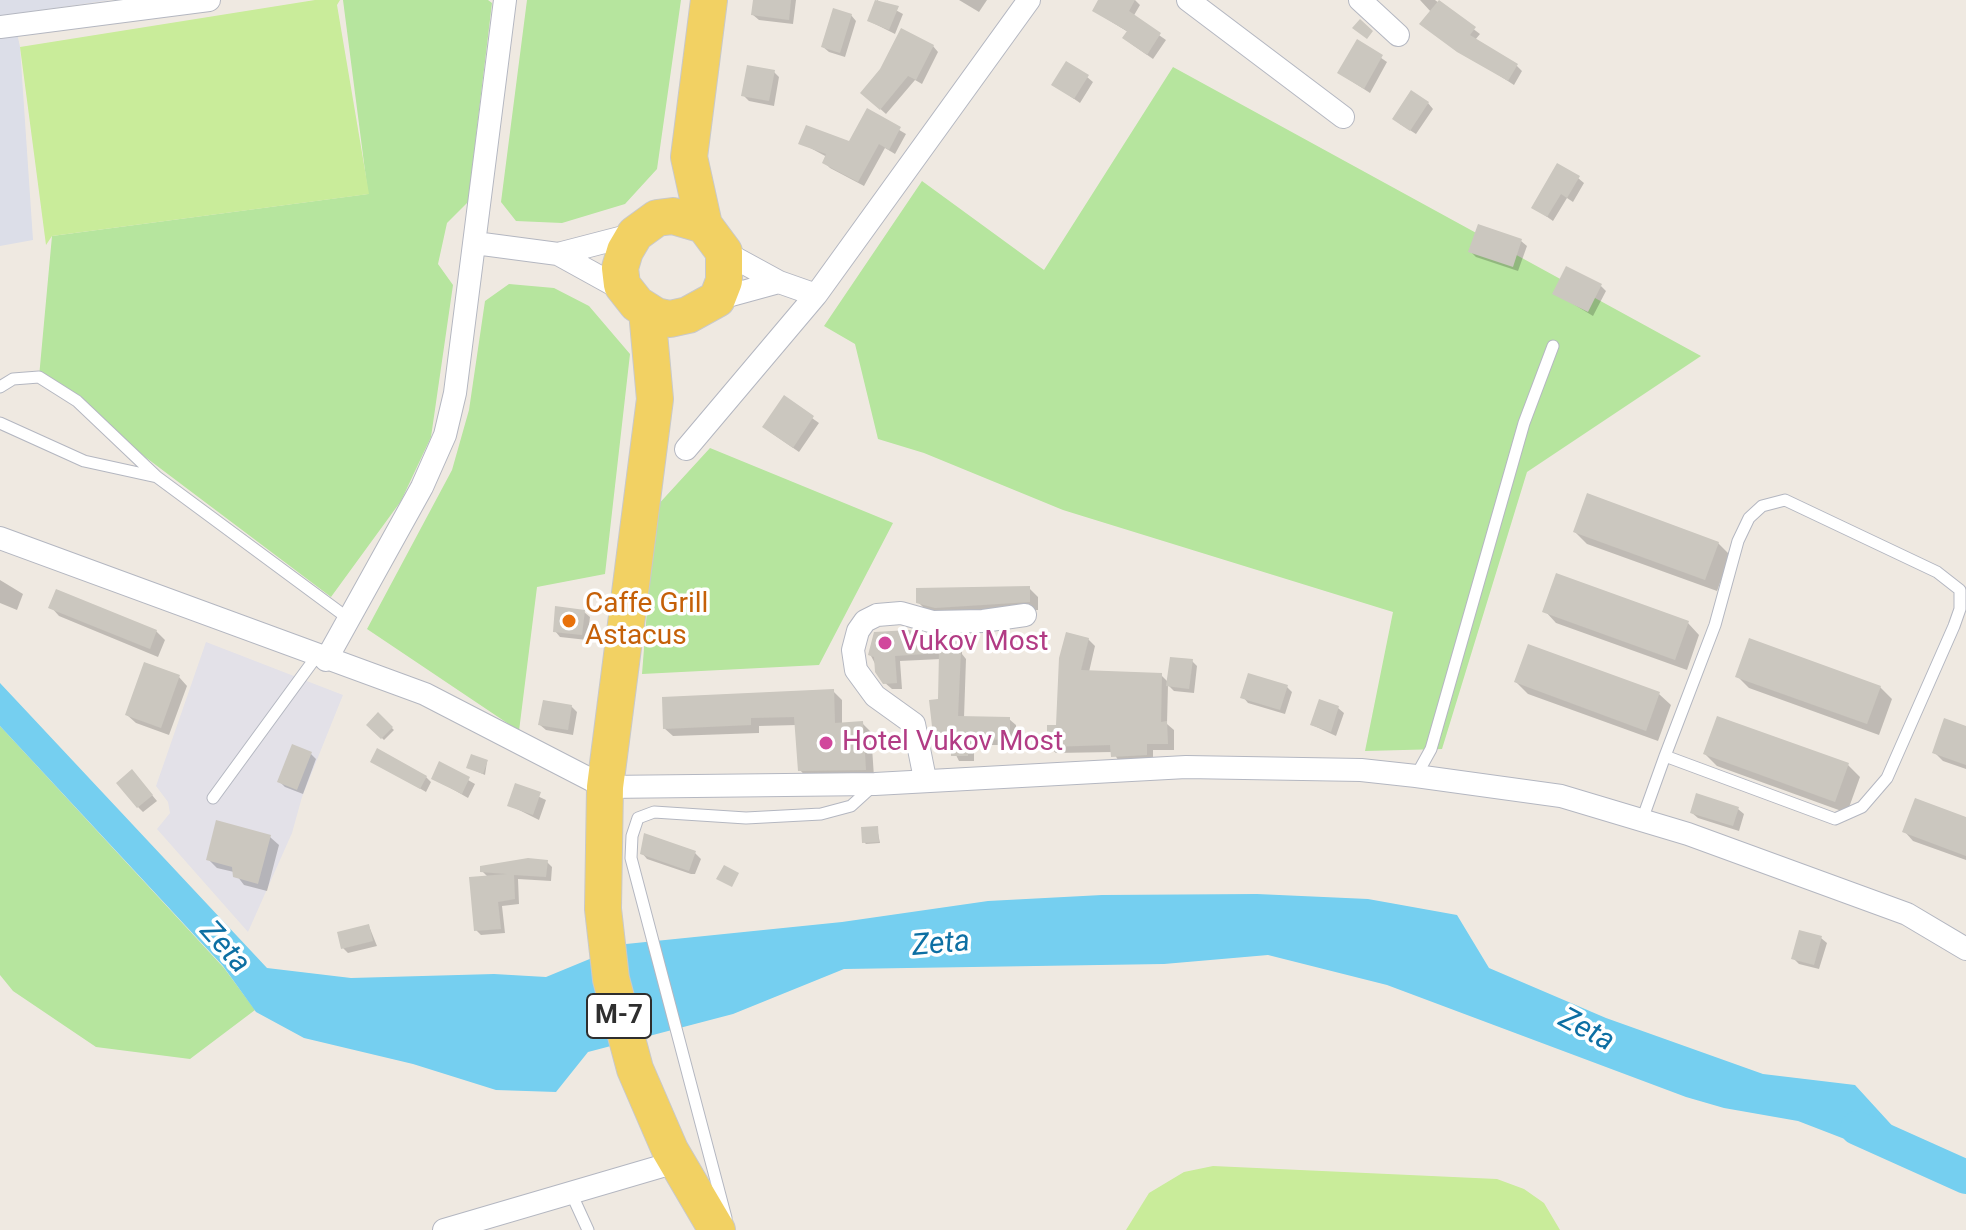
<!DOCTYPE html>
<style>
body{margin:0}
canvas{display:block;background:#efe9e1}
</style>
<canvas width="1966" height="1230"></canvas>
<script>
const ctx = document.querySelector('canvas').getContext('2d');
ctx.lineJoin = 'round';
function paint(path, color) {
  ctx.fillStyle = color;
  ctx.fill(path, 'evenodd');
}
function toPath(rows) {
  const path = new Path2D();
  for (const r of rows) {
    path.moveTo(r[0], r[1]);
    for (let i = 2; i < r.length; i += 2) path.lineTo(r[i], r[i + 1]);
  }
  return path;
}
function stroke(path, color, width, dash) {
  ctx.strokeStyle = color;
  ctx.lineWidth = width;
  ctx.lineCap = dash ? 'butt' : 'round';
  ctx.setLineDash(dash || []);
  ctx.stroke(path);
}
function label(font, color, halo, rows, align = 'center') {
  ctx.font = font + ' Roboto,sans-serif';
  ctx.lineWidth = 7;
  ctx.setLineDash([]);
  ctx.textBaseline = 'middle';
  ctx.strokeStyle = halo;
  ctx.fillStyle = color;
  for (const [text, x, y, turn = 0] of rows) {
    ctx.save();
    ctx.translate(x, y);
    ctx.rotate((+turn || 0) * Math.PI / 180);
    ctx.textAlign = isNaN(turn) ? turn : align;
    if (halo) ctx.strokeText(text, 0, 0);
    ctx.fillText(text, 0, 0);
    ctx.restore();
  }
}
paint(toPath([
 [206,642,343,695,302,797,292,833,248,932,157,829,170,813,168,802,156,786]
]), '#e3e1e8');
paint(toPath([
 [0,0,111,0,13,14,20,47,33,240,0,246]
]), '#dcdee8');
paint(toPath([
 [343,0,488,0,492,3,468,202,447,223,438,264,453,285,431,437,401,501,331,597,39,377,52,236,368,194],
 [527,0,681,0,657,169,625,204,562,223,516,221,501,202],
 [1173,67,1701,356,1527,472,1442,749,1365,751,1393,612,1063,510,924,453,878,439,855,344,824,326,922,181,1044,270],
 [509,284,554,288,589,306,630,354,605,574,537,587,519,731,367,629,452,470,469,410,485,301],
 [710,448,893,523,819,665,642,674,655,508],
 [0,726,224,968,255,1010,190,1059,96,1047,13,991,0,975]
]), '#b6e59e');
paint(toPath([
 [315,0,340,0,337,5,369,194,52,236,46,245,20,47],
 [1213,1166,1497,1179,1524,1189,1544,1203,1560,1230,1126,1230,1149,1193,1184,1172]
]), '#c9ec9a');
paint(toPath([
 [0,683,267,968,351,978,494,974,546,977,626,944,842,922,988,901,1102,895,1257,894,1368,899,1457,915,1489,968,1606,1018,1763,1074,1855,1085,1898,1132,1900,1147,1894,1158,1798,1121,1724,1108,1686,1097,1387,985,1268,955,1164,964,844,969,733,1014,588,1052,556,1092,496,1090,413,1064,304,1038,256,1012,223,966,0,726]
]), '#75cff0');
paint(toPath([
 [755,0,796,0,793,24,759,20,753,15],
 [877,0,903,14,895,34,869,21],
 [959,0,987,0,979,12],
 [1100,0,1135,0,1140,5,1133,17,1166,40,1153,59,1130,43,1128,32,1094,11],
 [1420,0,1435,0,1480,34,1475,40,1517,66,1522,71,1514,85,1427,29,1431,12],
 [851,15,856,21,845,57,829,52,823,47],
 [1358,42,1387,62,1370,93,1339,73],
 [933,46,938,52,922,84,915,80,886,114,868,98,882,70],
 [774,72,779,77,774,106,749,101,744,96],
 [1087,77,1093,82,1080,103,1054,85],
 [1428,103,1433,109,1416,134,1400,124],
 [867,111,906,134,895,154,885,148,864,186,830,168,824,162,827,157,801,143,850,144],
 [1578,178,1584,183,1573,202,1567,198,1553,221,1533,207],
 [1521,241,1527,246,1518,271,1476,257,1470,251],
 [1600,285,1606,291,1593,316,1555,293],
 [784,398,819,423,799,452,770,432],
 [1575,532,1718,543,1730,555,1717,591,1587,544],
 [0,580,23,594,17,610,0,603],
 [1029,588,1038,597,1038,610,945,616,927,611,918,602],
 [51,607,156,631,165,640,158,657,59,616],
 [1545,611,1688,623,1699,635,1687,670,1556,623],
 [584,612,590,617,587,640,560,637,555,631],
 [933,638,956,638,962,644,962,654,966,659,964,718,1009,719,1016,725,1016,745,974,745,974,761,959,761,953,749,942,750,936,744,941,659,900,661,902,689,892,689,885,683,870,654],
 [1088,639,1095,646,1089,672,1161,675,1169,683,1192,661,1197,666,1194,693,1174,691,1168,685,1167,724,1174,730,1174,750,1153,750,1153,761,1120,763,1113,752,1056,753,1049,747],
 [1737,676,1880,687,1892,699,1879,735,1749,688],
 [179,677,187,686,169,735,136,723,127,715],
 [1516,682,1659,694,1671,705,1658,741,1528,694],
 [1287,687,1292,692,1285,714,1248,703,1243,697],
 [833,691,842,700,842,725,862,723,871,732,874,777,808,779,800,770,797,725,759,726,759,733,673,736,664,728],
 [571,706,577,712,573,735,546,730,540,725],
 [1338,708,1344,713,1336,736,1312,725],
 [378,715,394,730,384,740,369,725],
 [1966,728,1966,769,1943,761,1934,752],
 [311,754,316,759,303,794,285,787,280,782],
 [1705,754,1848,765,1860,777,1847,813,1717,766],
 [373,761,426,777,431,782,426,792],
 [487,762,485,775,469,768],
 [440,764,475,784,468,798,433,778],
 [137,777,157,801,143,812,138,807],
 [516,786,546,800,539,820,509,805],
 [1738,809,1744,814,1739,831,1698,818,1692,813],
 [1966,819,1966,860,1913,841,1905,832],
 [877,828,880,843,866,844,864,842],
 [270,837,279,845,267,891,244,885,234,872,217,868,208,859],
 [642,853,695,853,701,859,695,874,691,874,647,859],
 [547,862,552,867,551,881,518,879,519,904,502,906,505,933,481,935,476,930,489,878,482,871],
 [369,926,377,946,348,953,343,948],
 [1821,938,1827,943,1819,969,1799,964,1793,958]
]), '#0003');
stroke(toPath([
 [1857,1128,1966,1177]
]), '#75cff0', 34);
paint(toPath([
 [753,0,791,0,789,20,751,15],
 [875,0,899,6,889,30,867,21],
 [1098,0,1135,0,1129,11,1161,33,1147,55,1122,38,1127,31,1092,11],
 [1439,0,1476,27,1470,35,1518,64,1508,81,1457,52,1419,24],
 [833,8,852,14,840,53,821,47],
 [1360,19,1373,31,1367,39,1352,28],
 [901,28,934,45,916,80,908,76,880,110,860,93,880,69],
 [1357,39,1383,55,1364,89,1337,73],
 [1066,61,1089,75,1074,99,1051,85],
 [747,65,775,70,769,101,741,96],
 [1411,90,1429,102,1410,131,1392,119],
 [867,108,901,127,889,150,879,144,858,182,822,163,826,154,798,144,806,125,849,141],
 [1557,163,1580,176,1567,198,1561,194,1547,217,1531,208],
 [1478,224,1522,239,1513,267,1468,252],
 [1566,266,1602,284,1588,312,1552,294],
 [784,395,814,416,793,448,762,427],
 [1587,493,1719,542,1705,580,1573,532],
 [1556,573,1689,621,1675,660,1542,612],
 [1030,586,1030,602,935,608,916,603,916,588],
 [56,589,157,630,150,649,48,608],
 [555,606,585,610,582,635,553,632],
 [909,630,933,636,957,636,956,650,961,650,958,716,1010,717,1010,740,968,739,968,756,951,756,951,744,934,744,929,700,938,699,939,653,895,656,897,683,883,684,875,672,874,657,868,655,874,632],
 [1066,632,1089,638,1081,670,1162,673,1161,722,1167,721,1168,744,1147,744,1147,755,1111,757,1110,745,1047,747,1047,725,1056,725,1059,658],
 [1749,638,1881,686,1867,724,1735,677],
 [1528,644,1660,692,1646,731,1514,682],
 [1170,657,1193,659,1189,689,1166,686],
 [144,662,180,675,161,728,125,715],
 [1248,673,1288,685,1280,710,1240,698],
 [834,689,835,723,863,721,866,770,798,771,794,717,751,718,751,725,663,729,662,697],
 [1319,699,1339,706,1331,732,1310,725],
 [543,700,572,705,568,730,538,725],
 [378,712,393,727,381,739,366,725],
 [1717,716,1849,763,1835,802,1703,754],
 [1944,718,1966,726,1966,765,1932,753],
 [292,744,312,752,297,790,277,782],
 [377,748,427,776,420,789,370,762],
 [471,754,488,760,483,774,466,768],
 [439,761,470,777,462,794,431,779],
 [132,769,153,795,137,808,116,783],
 [515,783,541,792,533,815,507,806],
 [1696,793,1739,807,1733,826,1690,813],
 [1915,798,1966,817,1966,856,1902,832],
 [216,820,271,835,258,884,233,877,232,867,206,860],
 [878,826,879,842,862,843,861,827],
 [644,833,696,851,689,871,640,854],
 [528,858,548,860,546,877,514,875,515,899,498,902,501,929,474,931,469,877,507,874,480,872,480,866],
 [724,865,739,873,732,887,716,879],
 [369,924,373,941,341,949,337,932],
 [1799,930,1822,936,1814,965,1791,959]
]), '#cbc7bf');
const lane = toPath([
 [0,387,13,379,39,377,77,401,157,477,349,619],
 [0,423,84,461,157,477],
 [1416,776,1431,749,1524,423,1553,346],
 [213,798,316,657],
 [1642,820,1665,756,1715,625,1738,541,1749,518,1762,506,1785,500,1937,572,1960,590,1960,609,1954,626,1887,778,1862,807,1835,819,1665,756],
 [572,1195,588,1230],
 [726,1218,631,858,632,836,638,818,654,812,746,818,821,814,851,806,873,786]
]);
const street = toPath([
 [1188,0,1343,117],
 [1360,0,1398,35],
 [0,27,209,0],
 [475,243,558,254,625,291],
 [724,252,779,282,816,295,1029,0],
 [558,254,635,234],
 [717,299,779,282],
 [686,449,816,295],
 [0,538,425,694,605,787,875,784,1186,767,1361,770,1416,776,1561,796,1688,834,1907,914,1966,949],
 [326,660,422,487,445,435,455,393,505,0],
 [925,779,914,724,875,696,856,670,853,650,858,631,865,621,877,615,901,613,933,622,983,621,1025,615],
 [444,1230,676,1162]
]);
const primary = toPath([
 [704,225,673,216,657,218,635,234,625,251,620,268,622,285,637,304,656,316,670,319,688,315,717,299,724,281,724,252,704,225,689,157,709,0],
 [647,311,655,399,605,787,603,909,611,979,635,1069,670,1150,717,1230]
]);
stroke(lane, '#b4b7c1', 13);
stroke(street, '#b4b7c1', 24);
stroke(primary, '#c9c9c9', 38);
stroke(lane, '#fff', 11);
stroke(street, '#fff', 22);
stroke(primary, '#f2d163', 36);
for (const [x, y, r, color] of [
 [569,621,8,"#e8710a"],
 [885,643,8,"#d1479c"],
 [826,743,8,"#d1479c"]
]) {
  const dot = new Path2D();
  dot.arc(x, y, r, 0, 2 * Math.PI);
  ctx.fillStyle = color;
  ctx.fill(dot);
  stroke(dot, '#fff', 3);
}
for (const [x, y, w] of [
 [619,1016,64]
]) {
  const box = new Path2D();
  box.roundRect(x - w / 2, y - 22, w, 44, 6);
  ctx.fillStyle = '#fff';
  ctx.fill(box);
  stroke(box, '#2e2e2e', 2);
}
label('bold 26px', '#2e2e2e', null, [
 ["M-7",619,1016]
]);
label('28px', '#c56008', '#fff', [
 ["Caffe Grill",585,605],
 ["Astacus",585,637]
], 'left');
label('28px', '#b23c85', '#fff', [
 ["Vukov Most",901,643],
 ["Hotel Vukov Most",842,743]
], 'left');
label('italic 30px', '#0d6fa3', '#fff', [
 ["Zeta",941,945,-5],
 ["Zeta",224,948,48],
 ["Zeta",1586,1031,28]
]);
</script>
